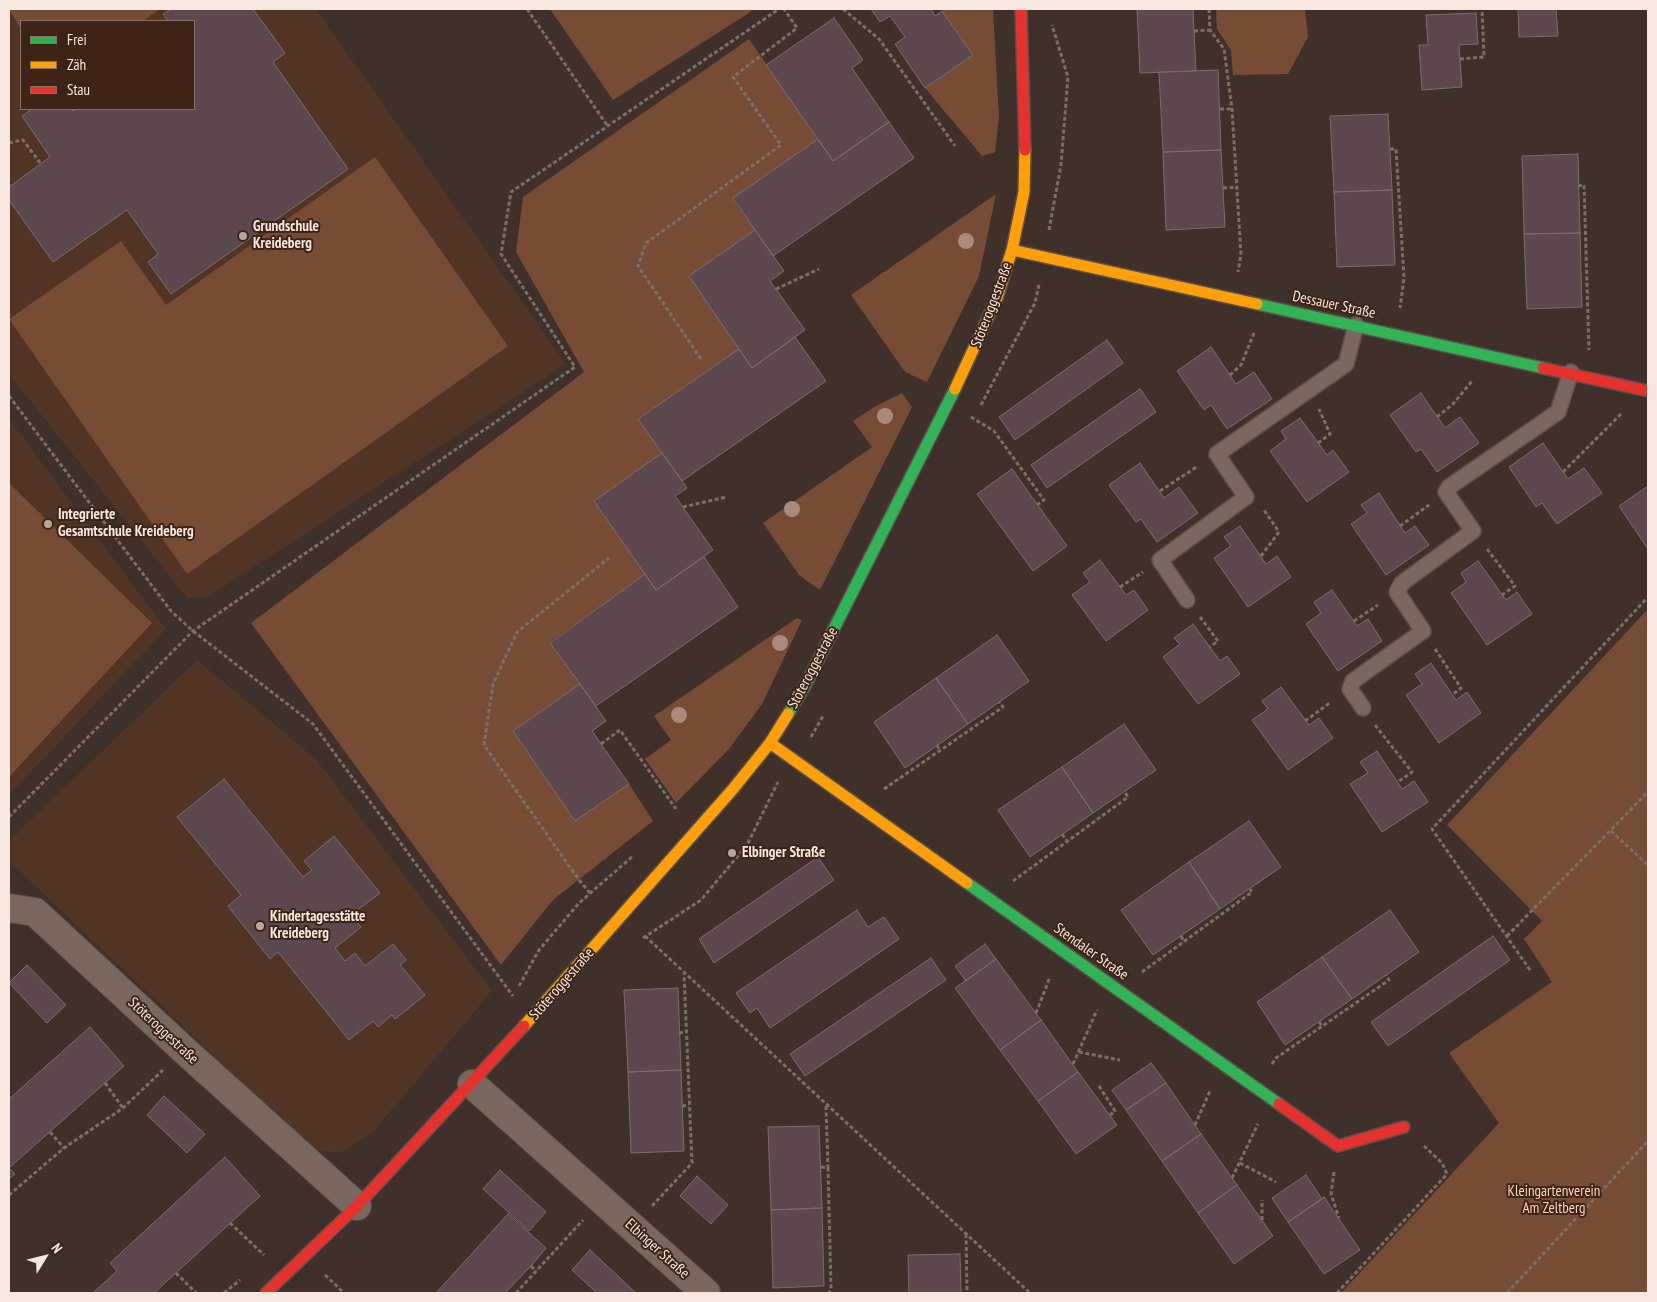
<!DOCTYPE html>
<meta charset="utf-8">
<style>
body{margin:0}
#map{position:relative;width:1657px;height:1302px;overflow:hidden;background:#3f3129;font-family:"PT Sans Narrow",sans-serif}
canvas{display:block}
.frame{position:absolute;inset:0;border:10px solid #f8e7de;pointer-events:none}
.legend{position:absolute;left:20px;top:20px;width:175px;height:90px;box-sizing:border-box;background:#3d2417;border:1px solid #887267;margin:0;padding:6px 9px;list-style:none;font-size:15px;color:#f8e7de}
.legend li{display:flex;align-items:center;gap:10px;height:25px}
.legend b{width:25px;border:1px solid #887267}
.north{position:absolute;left:20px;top:1232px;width:50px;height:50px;-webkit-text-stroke:4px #3d2417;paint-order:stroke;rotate:54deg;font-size:14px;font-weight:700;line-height:20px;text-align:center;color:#f8e7de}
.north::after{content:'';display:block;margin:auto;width:18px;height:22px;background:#f8e7de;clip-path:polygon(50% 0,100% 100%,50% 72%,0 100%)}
</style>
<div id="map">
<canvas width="1657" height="1302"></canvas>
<div class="frame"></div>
<ul class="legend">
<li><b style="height:6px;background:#30b455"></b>Frei</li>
<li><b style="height:6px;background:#ff9f0a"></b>Zäh</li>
<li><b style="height:6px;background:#e5322d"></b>Stau</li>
</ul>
<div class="north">N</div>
</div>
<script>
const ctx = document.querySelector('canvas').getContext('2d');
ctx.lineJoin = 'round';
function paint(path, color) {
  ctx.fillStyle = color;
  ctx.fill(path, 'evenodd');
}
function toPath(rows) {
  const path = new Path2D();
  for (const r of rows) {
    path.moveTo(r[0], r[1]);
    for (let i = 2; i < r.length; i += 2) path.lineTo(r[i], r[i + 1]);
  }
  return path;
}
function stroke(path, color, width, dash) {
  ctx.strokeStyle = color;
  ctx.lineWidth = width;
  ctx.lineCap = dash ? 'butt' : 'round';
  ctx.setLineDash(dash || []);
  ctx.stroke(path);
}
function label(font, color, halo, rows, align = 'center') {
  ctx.font = font + ' "PT Sans Narrow",sans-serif';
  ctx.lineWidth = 4;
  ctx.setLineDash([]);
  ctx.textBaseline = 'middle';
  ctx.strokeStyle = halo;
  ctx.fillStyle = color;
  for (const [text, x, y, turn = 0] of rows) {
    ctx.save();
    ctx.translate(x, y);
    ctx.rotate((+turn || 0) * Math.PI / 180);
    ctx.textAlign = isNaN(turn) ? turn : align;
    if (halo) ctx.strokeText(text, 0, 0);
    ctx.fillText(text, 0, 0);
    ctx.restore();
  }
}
paint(toPath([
 [9,9,316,9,566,364,208,597,187,598,9,374],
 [21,21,194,21,194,109,21,109],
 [9,419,166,629,9,795],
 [197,660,316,759,492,991,373,1132,340,1153,312,1149,9,861,9,841]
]), '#513423');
paint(toPath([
 [9,9,160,9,143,21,21,21,21,29],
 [550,9,755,9,613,100],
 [944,9,993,9,999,118,995,152,982,156,925,88,973,55,942,11],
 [1216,9,1305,9,1308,37,1288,74,1233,75,1231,50,1217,29],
 [749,39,818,139,733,199,755,230,689,276,739,349,638,419,662,453,594,501,645,574,550,642,580,684,513,731,575,821,629,784,653,821,553,900,501,965,251,623,584,372,516,252,523,197],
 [375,157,508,346,187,574,9,319,121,241,166,305],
 [996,194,979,276,927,382,905,372,851,295],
 [902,393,912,407,820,590,799,575,763,523,872,447,853,421,874,407],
 [9,483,152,623,9,777],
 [1648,609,1648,1293,1341,1293,1499,1123,1449,1053,1552,982,1524,939,1542,921,1447,825],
 [797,618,802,620,762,704,729,749,676,803,645,759,671,740,654,716]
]), '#764c35');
const building = toPath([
 [171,9,253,9,285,53,273,62,348,169,171,294,148,262,158,254,127,210,53,262,9,200,9,187,50,157,22,116,32,109,71,109,73,111,76,109,194,109,194,21,168,21,163,14,171,9],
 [871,9,931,9,935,16,942,11,973,55,925,88,895,44,905,37,890,16,880,22,871,9],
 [1137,9,1193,9,1196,71,1140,73,1137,9],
 [1518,9,1556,9,1558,36,1519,37,1518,9],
 [1476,13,1478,44,1459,45,1462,87,1422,90,1419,45,1428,45,1426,15,1476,13],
 [834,18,863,60,852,68,889,122,833,161,766,65,834,18],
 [1218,70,1221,150,1163,152,1159,72,1218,70],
 [1388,114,1392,190,1334,192,1330,116,1388,114],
 [889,122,914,158,773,256,733,198,818,139,833,161,889,122],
 [1221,150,1225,227,1166,230,1163,152,1221,150],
 [1578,154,1580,233,1524,234,1522,156,1578,154],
 [1392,190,1395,265,1337,267,1334,192,1392,190],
 [755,230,784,271,770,281,805,330,752,368,689,276,755,230],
 [1580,233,1582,307,1527,309,1524,234,1580,233],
 [795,337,826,381,682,481,638,419,739,349,752,368,795,337],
 [1107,340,1123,363,1015,440,999,417,1107,340],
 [1211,347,1236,384,1254,372,1272,399,1227,429,1211,405,1204,410,1177,371,1211,347],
 [1140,389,1156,412,1047,488,1031,465,1140,389],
 [1421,393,1445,428,1460,417,1479,443,1437,472,1421,449,1416,452,1390,415,1421,393],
 [1300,418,1327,455,1333,450,1349,472,1307,502,1270,451,1286,439,1281,431,1300,418],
 [1543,443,1568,479,1584,468,1602,493,1557,524,1542,503,1536,507,1509,467,1543,443],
 [662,453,687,488,675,496,713,550,656,590,594,501,662,453],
 [1140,463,1164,498,1179,487,1198,513,1157,542,1141,519,1136,522,1109,485,1140,463],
 [1012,469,1067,546,1033,571,977,494,1012,469],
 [1648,486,1648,549,1619,506,1648,486],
 [1379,493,1405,533,1415,526,1429,545,1386,575,1351,524,1367,513,1361,505,1379,493],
 [1240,526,1266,564,1277,556,1291,577,1248,607,1214,558,1231,546,1224,537,1240,526],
 [704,557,738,607,596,706,550,643,645,574,656,590,704,557],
 [1100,560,1126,595,1134,590,1148,610,1106,641,1072,595,1090,582,1083,573,1100,560],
 [1478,561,1506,600,1517,592,1532,614,1487,645,1451,593,1466,582,1461,573,1478,561],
 [1332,590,1357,626,1368,619,1382,641,1338,671,1306,624,1321,613,1314,602,1332,590],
 [1193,624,1220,661,1227,656,1240,674,1198,704,1163,657,1180,644,1174,638,1193,624],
 [997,635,1029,681,968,724,936,678,997,635],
 [1431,663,1456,700,1467,692,1481,713,1439,743,1406,695,1422,684,1415,674,1431,663],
 [936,678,968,724,905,768,874,722,936,678],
 [580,684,606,721,592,731,629,784,575,821,513,731,580,684],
 [1281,687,1309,725,1319,718,1333,738,1288,770,1252,720,1268,709,1262,701,1281,687],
 [1124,724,1156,770,1093,813,1062,767,1124,724],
 [1377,751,1402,789,1414,781,1428,802,1382,832,1350,784,1368,773,1360,762,1377,751],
 [1062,767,1093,813,1030,857,998,810,1062,767],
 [224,779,303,877,312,870,304,861,334,836,380,893,351,915,361,927,335,948,345,961,355,953,365,966,393,944,406,960,400,965,425,995,395,1019,392,1015,378,1027,373,1021,349,1040,278,952,270,959,228,906,241,895,177,817,224,779],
 [1249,821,1281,867,1220,909,1189,862,1249,821],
 [818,857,834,880,714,963,699,939,818,857],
 [1189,862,1220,909,1153,955,1121,910,1189,862],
 [857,910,868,927,884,917,899,939,770,1028,757,1008,750,1013,736,993,857,910],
 [1390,910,1419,952,1352,999,1322,957,1390,910],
 [1493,936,1510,960,1388,1046,1371,1022,1493,936],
 [985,944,996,959,966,981,955,966,985,944],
 [1322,957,1352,999,1285,1045,1257,1002,1322,957],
 [931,958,946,980,805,1076,790,1054,931,958],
 [996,959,1041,1020,1000,1050,955,988,996,959],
 [27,965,66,1005,47,1023,9,983,27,965],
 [678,988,681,1070,628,1072,624,990,678,988],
 [1041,1020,1078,1072,1038,1101,1000,1050,1041,1020],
 [90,1027,124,1066,9,1168,15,1174,9,1179,9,1099,90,1027],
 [1151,1063,1166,1083,1126,1110,1112,1090,1151,1063],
 [681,1070,684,1151,631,1153,628,1072,681,1070],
 [1078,1072,1117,1125,1076,1154,1038,1101,1078,1072],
 [1166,1083,1201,1134,1162,1161,1126,1110,1166,1083],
 [164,1096,205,1134,187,1153,147,1115,164,1096],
 [819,1126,822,1208,771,1210,768,1127,819,1126],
 [1201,1134,1237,1185,1198,1213,1162,1161,1201,1134],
 [225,1157,260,1196,154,1293,93,1293,117,1271,110,1263,225,1157],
 [500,1170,546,1212,529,1231,483,1189,500,1170],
 [1306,1175,1322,1199,1288,1222,1272,1198,1306,1175],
 [697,1176,728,1205,711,1224,680,1196,697,1176],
 [1237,1185,1273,1236,1234,1264,1198,1213,1237,1185],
 [1324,1197,1360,1250,1324,1274,1288,1222,1324,1197],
 [822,1208,824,1286,773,1288,771,1210,822,1208],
 [508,1214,546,1248,531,1266,505,1293,436,1293,508,1214],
 [590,1250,636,1293,597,1293,572,1270,590,1250],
 [960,1254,961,1293,909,1293,908,1255,960,1254]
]);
paint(building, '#5c484d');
stroke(building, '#7a6e6e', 1);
const lane = toPath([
 [1187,600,1160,560,1246,497,1217,454,1346,364,1356,325],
 [1363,708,1350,689,1353,681,1423,631,1397,592,1402,583,1473,531,1446,492,1449,487,1558,412,1571,372]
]);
const street = toPath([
 [9,908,35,912,184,1050,357,1206],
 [472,1084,706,1293]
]);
const fast = toPath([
 [1257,304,1543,368],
 [788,714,805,686,955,389],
 [967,883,1279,1104]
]);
const slow = toPath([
 [1012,250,1257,304],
 [955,389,997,298,1012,250,1024,192,1025,150],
 [770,743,967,883],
 [524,1026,733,789,770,743,788,714]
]);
const jam = toPath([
 [1021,9,1025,150],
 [1543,368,1648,391],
 [1279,1104,1338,1146,1404,1127],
 [266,1293,357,1206,524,1026]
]);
stroke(lane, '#5b4f48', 18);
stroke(street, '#5b4f48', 30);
stroke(fast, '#5b4f48', 14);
stroke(slow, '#5b4f48', 14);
stroke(jam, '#5b4f48', 14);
stroke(toPath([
 [527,9,607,125],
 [843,9,879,39,955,146],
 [1209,9,1210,30,1224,49,1232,109,1241,255,1238,272],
 [1194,31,1210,30],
 [1460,59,1484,57,1482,9],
 [1220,109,1232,109],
 [9,143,23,140,41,164],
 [1390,149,1396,149,1404,278,1400,308],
 [1578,186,1584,185,1589,350],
 [1223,188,1236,187],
 [1049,230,1061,165,1068,77,1052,25],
 [776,289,819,269],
 [701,359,638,266,646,243,781,145,733,77,797,28,784,9],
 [1230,375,1241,365,1254,333],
 [9,396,171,611,193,631,313,724,513,996],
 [981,405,1035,303,1039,285],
 [971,417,994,431,1044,500,1037,505],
 [1437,417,1453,404,1473,380],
 [1318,443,1330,434,1319,409],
 [1563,472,1621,414],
 [1160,491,1198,466],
 [683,507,726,497],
 [1400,526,1429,505],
 [1487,549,1515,586,1502,595],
 [1261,556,1279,532,1264,510],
 [1120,587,1143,572],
 [1200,617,1218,641,1210,647],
 [1354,621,1378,605],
 [1435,649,1461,688,1453,694],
 [1305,721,1331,702],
 [1375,725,1412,772,1398,782],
 [811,737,823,716],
 [601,744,620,730,676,809],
 [937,745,940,751],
 [884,789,1003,707,999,702],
 [9,817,193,631,575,367,501,254,511,192,779,9],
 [1611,831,1648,865],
 [1062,834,1066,840],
 [1013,881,1128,797,1124,791],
 [590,893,579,880,484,745,493,684,517,632,609,558],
 [645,936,1030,1293],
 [1181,936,1184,942],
 [1507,936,1648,792],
 [643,938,701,900,747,845,778,782],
 [1530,970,1432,829,1648,597],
 [1142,972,1252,892,1250,889],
 [519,986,539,950,579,903,633,856],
 [1036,1013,1050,977],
 [1319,1022,1322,1026],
 [679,1033,686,1032],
 [1079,1052,1120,1060],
 [1073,1064,1097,1010],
 [1272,1064,1276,1058,1389,980,1386,975],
 [105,1083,123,1108],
 [1099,1086,1115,1111,1110,1115],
 [682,1106,689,1105],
 [826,1106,828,1168],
 [1195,1125,1210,1091],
 [50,1132,64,1148],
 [1240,1163,1276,1182],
 [821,1167,828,1168,831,1289,829,1293],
 [1334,1172,1331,1194,1339,1218],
 [1232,1178,1258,1124],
 [9,1195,64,1148,123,1108,163,1070],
 [652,1206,692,1163,684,974],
 [1262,1220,1262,1200],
 [230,1223,264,1255],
 [966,1234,967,1293],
 [531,1266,536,1271],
 [176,1273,196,1293],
 [325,1275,344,1293],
 [224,1293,240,1280],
 [516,1293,583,1220],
 [1337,1293,1447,1174,1442,1163,1424,1146],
 [1507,1293,1648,1141]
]), '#7c6f67', 3, [4, 2.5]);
stroke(lane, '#7a685f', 15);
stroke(street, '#7a685f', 28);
stroke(fast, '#30b455', 11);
stroke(slow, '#ff9f0a', 11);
stroke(jam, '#e5322d', 11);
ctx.fillStyle = '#a98b7b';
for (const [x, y] of [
 [966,241],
 [885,416],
 [792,509],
 [780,643],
 [679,715]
]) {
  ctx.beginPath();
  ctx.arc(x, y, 8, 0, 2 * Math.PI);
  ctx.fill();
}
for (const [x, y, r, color] of [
 [243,236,5,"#b7a79f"],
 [48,524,5,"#b7a79f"],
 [732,853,5,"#b7a79f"],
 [260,926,5,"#b7a79f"]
]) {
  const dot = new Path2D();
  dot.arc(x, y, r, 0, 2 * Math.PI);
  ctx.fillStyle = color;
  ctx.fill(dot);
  stroke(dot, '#3d2417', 2);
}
label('bold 15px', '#f8e7de', '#3d2417', [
 ["Grundschule",253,227],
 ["Kreideberg",253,244],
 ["Integrierte",58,515],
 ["Gesamtschule Kreideberg",58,532],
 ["Elbinger Straße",742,853],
 ["Kindertagesstätte",270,917],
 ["Kreideberg",270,934]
], 'left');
label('15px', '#f8e7de', '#3d2417', [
 ["Stöteroggestraße",992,305,-69],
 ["Dessauer Straße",1334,305,12],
 ["Stöteroggestraße",813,668,-62],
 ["Stendaler Straße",1091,952,35],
 ["Stöteroggestraße",562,984,-49],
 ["Stöteroggestraße",163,1031,43],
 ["Elbinger Straße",657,1249,42]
]);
label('15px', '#ffd5be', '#3d2417', [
 ["Kleingartenverein",1554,1192],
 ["Am Zeltberg",1554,1209]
]);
</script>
